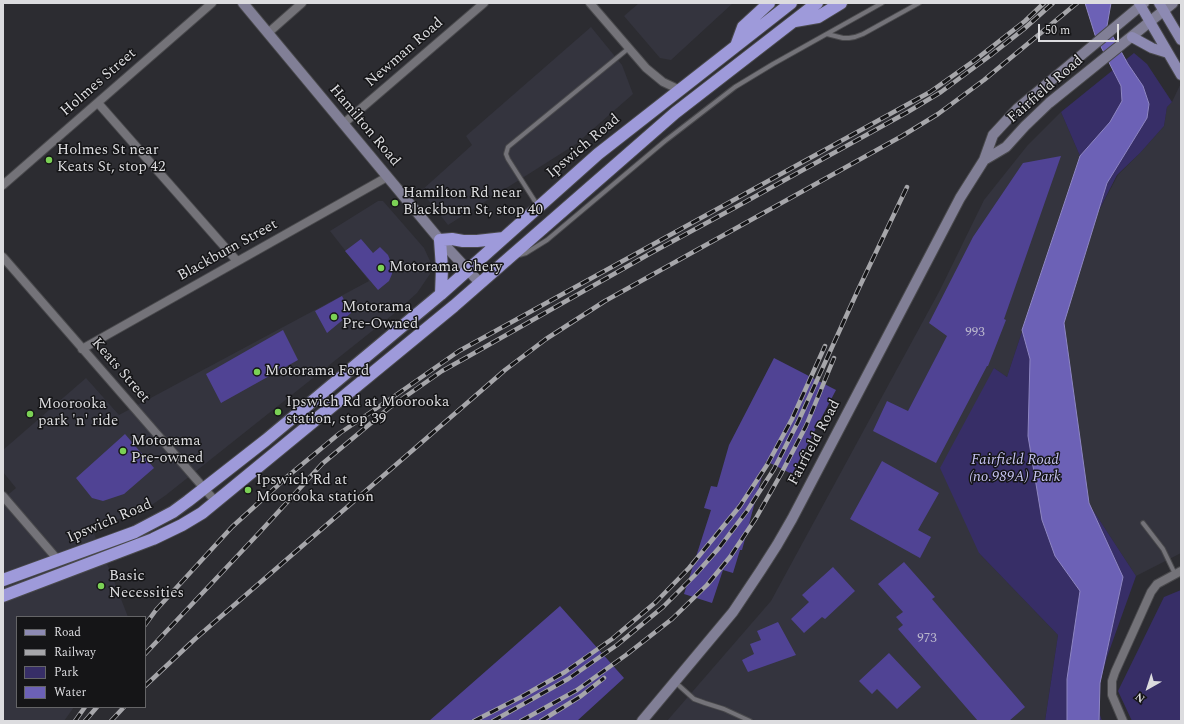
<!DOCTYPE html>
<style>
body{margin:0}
#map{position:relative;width:1184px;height:724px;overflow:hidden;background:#2c2c31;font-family:Spectral,serif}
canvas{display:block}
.frame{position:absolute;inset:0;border:4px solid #dcdcdf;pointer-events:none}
.legend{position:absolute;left:16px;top:616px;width:130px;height:92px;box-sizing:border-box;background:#151517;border:1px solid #656567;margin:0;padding:5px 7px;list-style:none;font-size:12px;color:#dcdcdf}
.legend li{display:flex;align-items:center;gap:8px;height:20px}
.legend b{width:20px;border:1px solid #656567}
.north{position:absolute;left:1128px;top:668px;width:40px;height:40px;-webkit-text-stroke:3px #151517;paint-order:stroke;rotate:219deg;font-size:11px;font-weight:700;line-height:16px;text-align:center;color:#dcdcdf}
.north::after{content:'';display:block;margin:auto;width:14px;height:18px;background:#dcdcdf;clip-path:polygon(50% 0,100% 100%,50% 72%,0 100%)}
.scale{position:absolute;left:1038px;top:24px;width:81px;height:18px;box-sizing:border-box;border:2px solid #dcdcdf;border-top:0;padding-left:5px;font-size:12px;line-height:14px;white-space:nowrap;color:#dcdcdf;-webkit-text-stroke:3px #151517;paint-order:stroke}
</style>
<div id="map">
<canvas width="1184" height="724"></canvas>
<div class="frame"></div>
<ul class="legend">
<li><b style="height:5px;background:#8d8ab3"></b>Road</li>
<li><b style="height:5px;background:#a6a6aa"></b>Railway</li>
<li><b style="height:11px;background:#372e67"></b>Park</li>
<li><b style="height:11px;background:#6c61b6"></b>Water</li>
</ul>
<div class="north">N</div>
<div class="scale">50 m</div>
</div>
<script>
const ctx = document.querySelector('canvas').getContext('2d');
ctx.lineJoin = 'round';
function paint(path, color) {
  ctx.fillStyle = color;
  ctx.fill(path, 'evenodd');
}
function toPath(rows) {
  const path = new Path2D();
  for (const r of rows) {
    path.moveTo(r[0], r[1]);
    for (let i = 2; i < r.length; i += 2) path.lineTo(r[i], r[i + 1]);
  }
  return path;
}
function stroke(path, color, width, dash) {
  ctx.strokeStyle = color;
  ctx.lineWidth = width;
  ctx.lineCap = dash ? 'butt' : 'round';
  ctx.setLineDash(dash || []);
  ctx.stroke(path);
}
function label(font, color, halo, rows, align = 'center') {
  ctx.font = font + ' Spectral,serif';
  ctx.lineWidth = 3;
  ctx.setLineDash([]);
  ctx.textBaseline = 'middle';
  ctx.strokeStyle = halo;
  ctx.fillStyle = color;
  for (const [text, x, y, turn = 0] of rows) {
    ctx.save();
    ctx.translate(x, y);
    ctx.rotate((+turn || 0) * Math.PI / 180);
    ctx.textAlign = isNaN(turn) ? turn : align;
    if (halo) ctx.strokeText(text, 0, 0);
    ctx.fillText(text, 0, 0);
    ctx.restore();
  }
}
paint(toPath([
 [639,3,733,3,671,60,660,58,624,16],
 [591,27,622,65,633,94,576,144,448,225,421,191,472,145,466,136],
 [1181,83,1181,553,1136,576,1087,501,1064,323,1095,218,1118,175,1140,153,1164,126,1167,107,1172,102],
 [1061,112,1080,156,1007,377,994,368,979,553,1058,635,1045,721,667,721,771,601,940,290,984,200,1027,146],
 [378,201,383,201,424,248,430,261,430,274,417,293,396,312,166,495,146,509,92,529,111,573,128,617,17,617,17,707,74,707,64,721,3,721,3,499,16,488,3,472,3,450,86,378,119,415,369,281,330,231]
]), '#34343e');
paint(toPath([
 [1134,53,1147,64,1172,102,1167,107,1164,126,1140,153,1117,175,1095,218,1064,323,1087,501,1136,576,1107,657,1100,683,1100,715,1102,721,1045,721,1058,635,979,553,940,468,994,368,1007,377,1080,156,1061,112],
 [1181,590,1181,721,1132,721,1118,691,1164,597]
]), '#372e67');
const water = toPath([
 [1085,3,1111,3,1107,26,1128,64,1143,86,1149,104,1147,118,1107,183,1064,323,1089,503,1123,577,1100,683,1099,721,1067,721,1067,679,1080,591,1055,556,1042,520,1028,436,1030,359,1022,330,1080,156,1110,122,1122,101,1121,86,1095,35,1085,3]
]);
paint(water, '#6c61b6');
stroke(water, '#8e86c2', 1);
paint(toPath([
 [1061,156,1004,319,1006,320,988,366,987,366,936,463,873,431,887,401,908,411,947,336,929,323,973,237,1023,163],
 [361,239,373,253,380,247,388,255,393,267,392,274,389,281,378,290,345,251],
 [342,296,351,313,327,333,315,311],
 [283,330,298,360,221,403,206,374],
 [774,358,836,390,792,474,766,461,742,550,740,550,733,573,723,570,712,603,684,594,711,510,704,508,711,486,717,487,729,445],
 [125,434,154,468,124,494,103,501,92,498,76,478],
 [882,461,939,493,918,530,931,537,920,558,850,519],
 [904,562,935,597,932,599,1025,707,1009,721,978,721,898,629,903,625,896,617,903,612,878,584],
 [833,567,855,591,825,619,822,617,804,633,791,619,809,602,802,595],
 [560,606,624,678,577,721,429,721],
 [778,622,796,655,748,672,742,660,754,654,750,644,761,640,757,631],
 [889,653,921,687,897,709,877,689,872,694,859,681]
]), '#504394');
const lane = toPath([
 [827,34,843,38,849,38,855,37,863,34,919,3],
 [538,206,508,159,506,154,508,147,629,48],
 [519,255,526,253,547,240,665,141,735,87,773,64,882,3],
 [1143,523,1163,549,1175,574],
 [675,682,694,699,705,703,724,709,750,721]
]);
const street = toPath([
 [590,3,646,68,663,82,680,90],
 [268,33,302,3],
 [98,103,237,261],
 [343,124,484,3],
 [3,185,212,3],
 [3,257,216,502],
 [82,349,387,177],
 [3,496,58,560],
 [1123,721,1112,695,1112,681,1115,672,1151,592,1157,584,1181,571]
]);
const secondary = toPath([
 [243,3,440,240,480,283],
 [984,160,1006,147,1025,126,1049,103,1173,3],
 [642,721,733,612,761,570,777,545,792,519,960,198,984,160,993,135,1018,108,1144,3]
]);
const primary = toPath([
 [1139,3,1181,75],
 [1159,3,1181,40],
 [1132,37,1152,48,1168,53]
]);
const highway = toPath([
 [795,21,818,17,841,3],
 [736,46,743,27,769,3],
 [441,294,442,268,440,240,452,239,463,241,477,241,504,238],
 [3,580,135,532,173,512,188,501,266,440,441,294,598,154,791,3],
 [3,596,153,539,182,525,202,513,454,306,675,113,817,3]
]);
stroke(lane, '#49494c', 6);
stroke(street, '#49494c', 10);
stroke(secondary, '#49494c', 12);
stroke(primary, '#49494c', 12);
stroke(highway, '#49494c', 14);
stroke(lane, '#747379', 4);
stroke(street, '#747379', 8);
stroke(secondary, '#817f96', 10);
stroke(primary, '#8d8ab3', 10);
stroke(highway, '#9e9ada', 12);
const rail = toPath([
 [145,625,156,610,232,527,288,476,340,433,396,395,459,351,930,92,975,60,1025,21,1044,3],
 [145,654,259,533,322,464,389,408,442,371,469,356,651,253,736,207,906,113,941,92,991,55,1024,29,1053,3],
 [145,686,195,639,459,410,505,370,546,339,605,301,902,136,938,114,984,80,1077,3],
 [75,721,85,707],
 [85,721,97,707],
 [111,721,124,707],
 [474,721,521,697,565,672,612,639,656,602,689,568,740,506,767,465,792,419,825,346],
 [493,721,568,679,617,645,663,607,695,575,719,548,747,511,774,469,798,422,858,290,907,187],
 [521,721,577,690,626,655,672,619,707,585,730,557,756,518,781,474,806,426,834,358],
 [541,721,581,696,604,678]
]);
stroke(rail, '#a6a6aa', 4.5);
stroke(rail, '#151517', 3, [9]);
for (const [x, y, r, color] of [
 [49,160,4,"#7bd155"],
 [395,203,4,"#7bd155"],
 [381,268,4,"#7bd155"],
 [334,317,4,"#7bd155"],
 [257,372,4,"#7bd155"],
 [278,412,4,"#7bd155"],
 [30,414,4,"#7bd155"],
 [123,451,4,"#7bd155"],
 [248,490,4,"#7bd155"],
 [101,586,4,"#7bd155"]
]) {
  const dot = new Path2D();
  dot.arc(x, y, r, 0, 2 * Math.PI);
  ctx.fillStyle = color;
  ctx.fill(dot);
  stroke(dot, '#151517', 1.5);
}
label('13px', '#b9b6cc', null, [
 ["993",975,333],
 ["973",927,639]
]);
label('15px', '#dcdcdf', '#151517', [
 ["Newman Road",405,53,-41],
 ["Holmes Street",99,83,-41],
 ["Fairfield Road",1046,90,-41],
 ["Hamilton Road",364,126,50],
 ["Ipswich Road",584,147,-40],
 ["Blackburn Street",228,251,-29],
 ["Keats Street",120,371,49],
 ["Fairfield Road",815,443,-62],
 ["Ipswich Road",110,522,-23]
]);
label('15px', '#dcdcdf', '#151517', [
 ["Holmes St near",57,151],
 ["Keats St, stop 42",57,168],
 ["Hamilton Rd near",403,194],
 ["Blackburn St, stop 40",403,211],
 ["Motorama Chery",389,268],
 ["Motorama",342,308],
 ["Pre-Owned",342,325],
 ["Motorama Ford",265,372],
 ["Ipswich Rd at Moorooka",286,403],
 ["station, stop 39",286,420],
 ["Moorooka",38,405],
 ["park 'n' ride",38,422],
 ["Motorama",131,442],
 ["Pre-owned",131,459],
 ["Ipswich Rd at",256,481],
 ["Moorooka station",256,498],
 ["Basic",109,577],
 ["Necessities",109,594]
], 'left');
label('italic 15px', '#c5c2f0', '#151517', [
 ["Fairfield Road",1015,461],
 ["(no.989A) Park",1015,478]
]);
</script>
